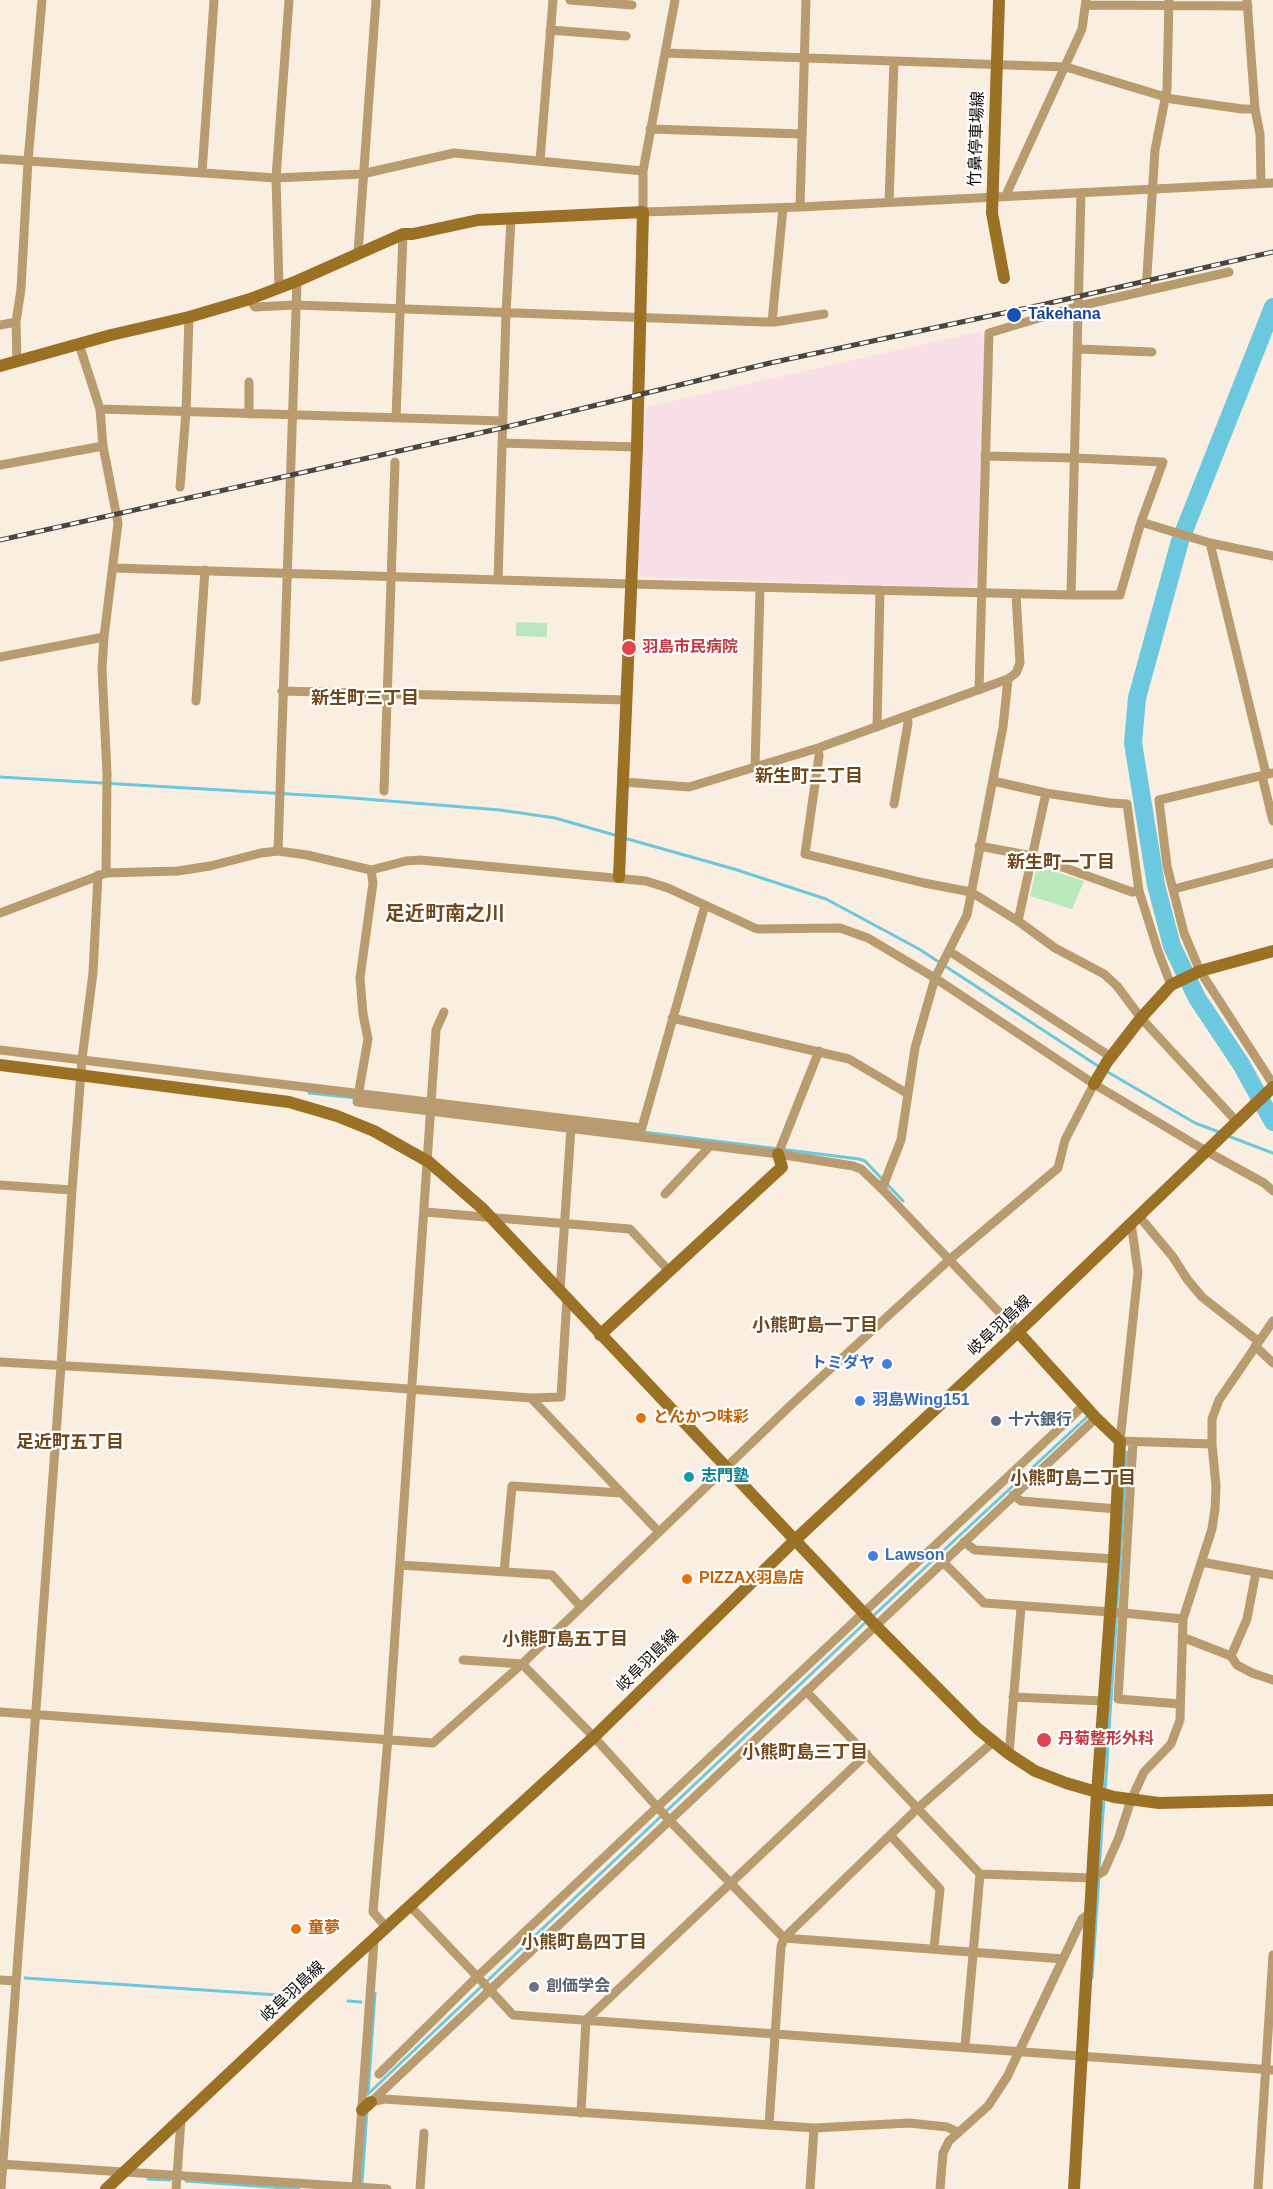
<!DOCTYPE html>
<meta charset="utf-8">
<style>
body{margin:0}
canvas{display:block;background:#f9eee0}
</style>
<canvas width="1273" height="2189"></canvas>
<script>
const ctx = document.querySelector('canvas').getContext('2d');
ctx.lineJoin = 'round';
function paint(path, color) {
  ctx.fillStyle = color;
  ctx.fill(path, 'evenodd');
}
function toPath(rows) {
  const path = new Path2D();
  for (const r of rows) {
    path.moveTo(r[0], r[1]);
    for (let i = 2; i < r.length; i += 2) path.lineTo(r[i], r[i + 1]);
  }
  return path;
}
function stroke(path, color, width, dash) {
  ctx.strokeStyle = color;
  ctx.lineWidth = width;
  ctx.lineCap = dash ? 'butt' : 'round';
  ctx.setLineDash(dash || []);
  ctx.stroke(path);
}
function label(font, color, halo, rows, align = 'center') {
  ctx.font = font + ' Helvetica,"Noto Sans JP",sans-serif';
  ctx.lineWidth = 4.5;
  ctx.setLineDash([]);
  ctx.textBaseline = 'middle';
  ctx.strokeStyle = halo;
  ctx.fillStyle = color;
  for (const [text, x, y, turn = 0] of rows) {
    ctx.save();
    ctx.translate(x, y);
    ctx.rotate((+turn || 0) * Math.PI / 180);
    ctx.textAlign = isNaN(turn) ? turn : align;
    if (halo) ctx.strokeText(text, 0, 0);
    ctx.fillText(text, 0, 0);
    ctx.restore();
  }
}
paint(toPath([
 [982,331,984,343,978,580,969,588,642,577,636,570,646,407]
]), '#f8dee6');
paint(toPath([
 [516,622,547,623,547,637,516,636],
 [1037,866,1084,881,1072,909,1030,896]
]), '#b9e8bd');
stroke(toPath([
 [0,777,340,797,500,810,555,818,618,836],
 [624,838,734,869,826,899,919,949,1101,1068],
 [1106,1071,1195,1123,1219,1132],
 [309,1093,356,1098],
 [643,1132,859,1159,865,1161,903,1201],
 [1228,1136,1273,1153],
 [872,1617,1088,1416],
 [1105,1792,1127,1452],
 [1099,1870,1104,1799],
 [25,1978,278,1995],
 [1092,1978,1099,1876],
 [348,2001,361,2002],
 [368,2094,867,1621],
 [368,2094,375,1993],
 [148,2179,170,2180],
 [186,2181,299,2189],
 [362,2184,367,2110]
]), '#6bc8de', 3);
stroke(toPath([
 [1273,307,1180,541,1137,698,1133,743,1156,885,1172,946,1197,998,1241,1064,1273,1122]
]), '#6bc8de', 18);
stroke(toPath([
 [570,0,632,5],
 [675,0,643,171,643,212,800,207,1273,183],
 [1247,0,1255,109,1260,134,1261,183],
 [1086,5,1248,6],
 [550,30,626,36],
 [665,53,1066,67,1172,99,1242,109,1255,109],
 [650,129,801,134],
 [0,159,276,178,362,174,454,153,643,171],
 [540,161,553,0],
 [202,173,214,0],
 [1006,195,1082,29,1086,0],
 [889,202,894,61],
 [800,207,806,0],
 [358,253,376,0],
 [279,287,276,178,289,0],
 [1146,291,1155,150,1167,89,1169,0],
 [250,299,255,307,295,305,765,322,775,322,824,314],
 [772,322,783,208],
 [0,325,16,322],
 [79,344,100,409,103,446,118,523,104,637,102,669,107,774,106,873],
 [1078,349,1152,352],
 [17,362,16,322,21,289,28,161,42,0],
 [249,382,249,414],
 [100,409,503,421],
 [396,418,403,234],
 [502,443,637,447],
 [0,465,103,446],
 [180,487,186,412,189,317],
 [1141,522,1210,543,1273,556],
 [1210,543,1266,774],
 [113,568,630,584,1071,595,1120,595,1141,522,1163,462,1075,458,985,456],
 [498,580,506,314,511,218],
 [1071,595,1081,193],
 [0,657,104,637],
 [1008,679,1016,673,1020,663,1016,594],
 [979,690,989,333,1079,306,1229,272],
 [282,691,627,700],
 [196,701,205,570],
 [877,727,880,590],
 [818,748,819,756,805,854,924,883,971,892,1018,921],
 [755,767,760,588],
 [1273,773,1159,800,1167,866,1184,933,1200,971,1273,1084],
 [1262,776,1273,821],
 [993,781,1046,793,1110,803,1127,804,1139,891,1158,951,1171,985],
 [624,782,689,787,818,748,1008,679,1003,727,967,915,935,978,915,1048,901,1140,882,1189],
 [384,791,395,462],
 [1046,793,1018,921,1055,948,1104,974,1117,986,1141,1018,1238,1123],
 [894,804,908,723,907,716],
 [979,846,1032,856,1132,892,1139,891],
 [278,851,297,281],
 [371,870,373,883,360,978,363,1014,368,1039,357,1102,778,1154,853,1166,861,1169,882,1189,1018,1332],
 [1174,889,1273,863],
 [0,913,106,873,178,871,210,866,261,853,278,851,307,855,371,870,406,861,420,860,646,881,668,888,757,929,840,928,868,938,935,978,1094,1084,1206,1151,1264,1183,1273,1191],
 [949,951,1111,1057],
 [672,1018,849,1059,908,1094],
 [0,1050,642,1128],
 [641,1131,705,905],
 [778,1154,819,1051],
 [0,1185,72,1190],
 [665,1194,709,1147],
 [425,1212,630,1229,670,1272],
 [1138,1215,1173,1257,1187,1279,1202,1297,1258,1341],
 [1131,1222,1138,1272,1120,1441,1212,1444],
 [560,1290,571,1128],
 [1255,1346,1273,1363],
 [0,1362,206,1374,531,1398,561,1397,567,1297],
 [531,1398,659,1532],
 [1096,1418,490,1990,513,2015,1273,2070],
 [1133,1442,1118,1699,1180,1704],
 [1013,1495,1021,1501,1117,1509],
 [964,1542,975,1550,1114,1559],
 [943,1562,984,1603,1124,1613,1183,1619],
 [1201,1562,1273,1575],
 [400,1565,552,1575,581,1607],
 [504,1572,512,1486,621,1493],
 [1182,1637,1231,1656,1237,1665,1252,1673,1273,1680],
 [1231,1656,1247,1619,1256,1572],
 [463,1660,522,1664,594,1737,669,1820,784,1938,1063,1959],
 [806,1691,980,1874,1092,1878,1104,1871,1119,1837,1131,1800,1144,1772,1171,1744,1180,1720,1183,1619,1212,1529,1215,1509,1216,1486,1212,1444,1212,1419,1219,1400,1273,1321],
 [1013,1697,1103,1701],
 [0,1712,433,1743,522,1664,792,1404,949,1260,1058,1168,1065,1140,1094,1084],
 [1009,1754,1021,1607],
 [890,1835,940,1889,934,1948],
 [387,1928,373,1912,388,1738,436,1030,444,1012],
 [0,1980,16,1981],
 [965,2046,980,1874],
 [379,2074,477,1977,1084,1405],
 [372,2101,490,1990,411,1907],
 [371,2102,384,2099,814,2128,909,2123,947,2127,958,2132],
 [581,2113,586,2020,867,1754],
 [769,2125,781,1947,784,1938,918,1808,993,1742],
 [0,2164,387,2189],
 [1,2189,61,1366,72,1190,82,1059,93,973,98,875],
 [176,2189,181,2120],
 [356,2189,374,1941],
 [420,2189,424,2133],
 [810,2189,814,2128],
 [940,2189,943,2153,949,2141,988,2106,1007,2077,1082,1919,1091,1912],
 [1258,2189,1273,1955]
]), '#b89b6f', 9);
stroke(toPath([
 [999,0,992,213,1004,278],
 [0,366,111,335,189,317,250,299,297,281,403,234,413,234,478,220,643,212,637,447,619,877],
 [0,1065,289,1102,337,1116,374,1131,429,1162,483,1209,876,1626,978,1729,1009,1754,1035,1771,1066,1783,1114,1797,1159,1803,1273,1800],
 [1094,1084,1107,1062,1141,1018,1171,985,1200,971,1273,951],
 [1018,1332,1096,1418,1120,1441,1114,1559,1097,1793,1074,2189],
 [600,1335,782,1167,778,1154],
 [362,2110,371,2102],
 [106,2189,306,2001,594,1737,795,1540,1018,1332,1273,1087]
]), '#9b7126', 12);
const rail = toPath([
 [0,540,502,428,770,363,1041,305,1273,252]
]);
stroke(rail, '#4b463f', 5);
stroke(rail, '#fff', 3, [9]);
for (const [x, y, r, color] of [
 [1014,315,8,"#1a4fb4"],
 [629,648,8,"#e0444e"],
 [887,1364,6,"#3f7fe0"],
 [860,1401,6,"#3f7fe0"],
 [641,1418,6,"#e8710a"],
 [996,1421,6,"#5c6f8a"],
 [689,1477,6,"#0f9aa8"],
 [873,1556,6,"#3f7fe0"],
 [687,1579,6,"#e8710a"],
 [1044,1740,8,"#e0444e"],
 [296,1929,6,"#e8710a"],
 [534,1987,6,"#6b7280"]
]) {
  const dot = new Path2D();
  dot.arc(x, y, r, 0, 2 * Math.PI);
  ctx.fillStyle = color;
  ctx.fill(dot);
  stroke(dot, '#fff', 2);
}
label('16px', '#0e0b07', '#fff', [
 ["竹鼻停車場線",977,139,-88],
 ["岐阜羽島線",1000,1326,-43],
 ["岐阜羽島線",648,1661,-45],
 ["岐阜羽島線",293,1992,-43]
]);
label('bold 16px', '#164399', '#fff', [
 ["Takehana",1028,315]
], 'left');
label('bold 16px', '#be3a42', '#fff', [
 ["羽島市民病院",642,648],
 ["丹菊整形外科",1058,1740]
], 'left');
label('bold 16px', '#366cbe', '#fff', [
 ["トミダヤ",875,1364,"right"],
 ["羽島Wing151",872,1401],
 ["Lawson",885,1556]
], 'left');
label('bold 16px', '#c56008', '#fff', [
 ["とんかつ味彩",653,1418],
 ["PIZZAX羽島店",699,1579],
 ["童夢",308,1929]
], 'left');
label('bold 16px', '#4e5e75', '#fff', [
 ["十六銀行",1008,1421]
], 'left');
label('bold 16px', '#0d838f', '#fff', [
 ["志門塾",701,1477]
], 'left');
label('bold 16px', '#5b616d', '#fff', [
 ["創価学会",546,1987]
], 'left');
label('bold 18px', '#6f481b', '#fff', [
 ["新生町三丁目",365,699],
 ["新生町二丁目",809,777],
 ["新生町一丁目",1061,863],
 ["小熊町島一丁目",815,1326],
 ["足近町五丁目",70,1443],
 ["小熊町島二丁目",1073,1479],
 ["小熊町島五丁目",565,1640],
 ["小熊町島三丁目",805,1753],
 ["小熊町島四丁目",584,1943]
]);
label('bold 20px', '#6f481b', '#fff', [
 ["足近町南之川",445,914]
]);
</script>
